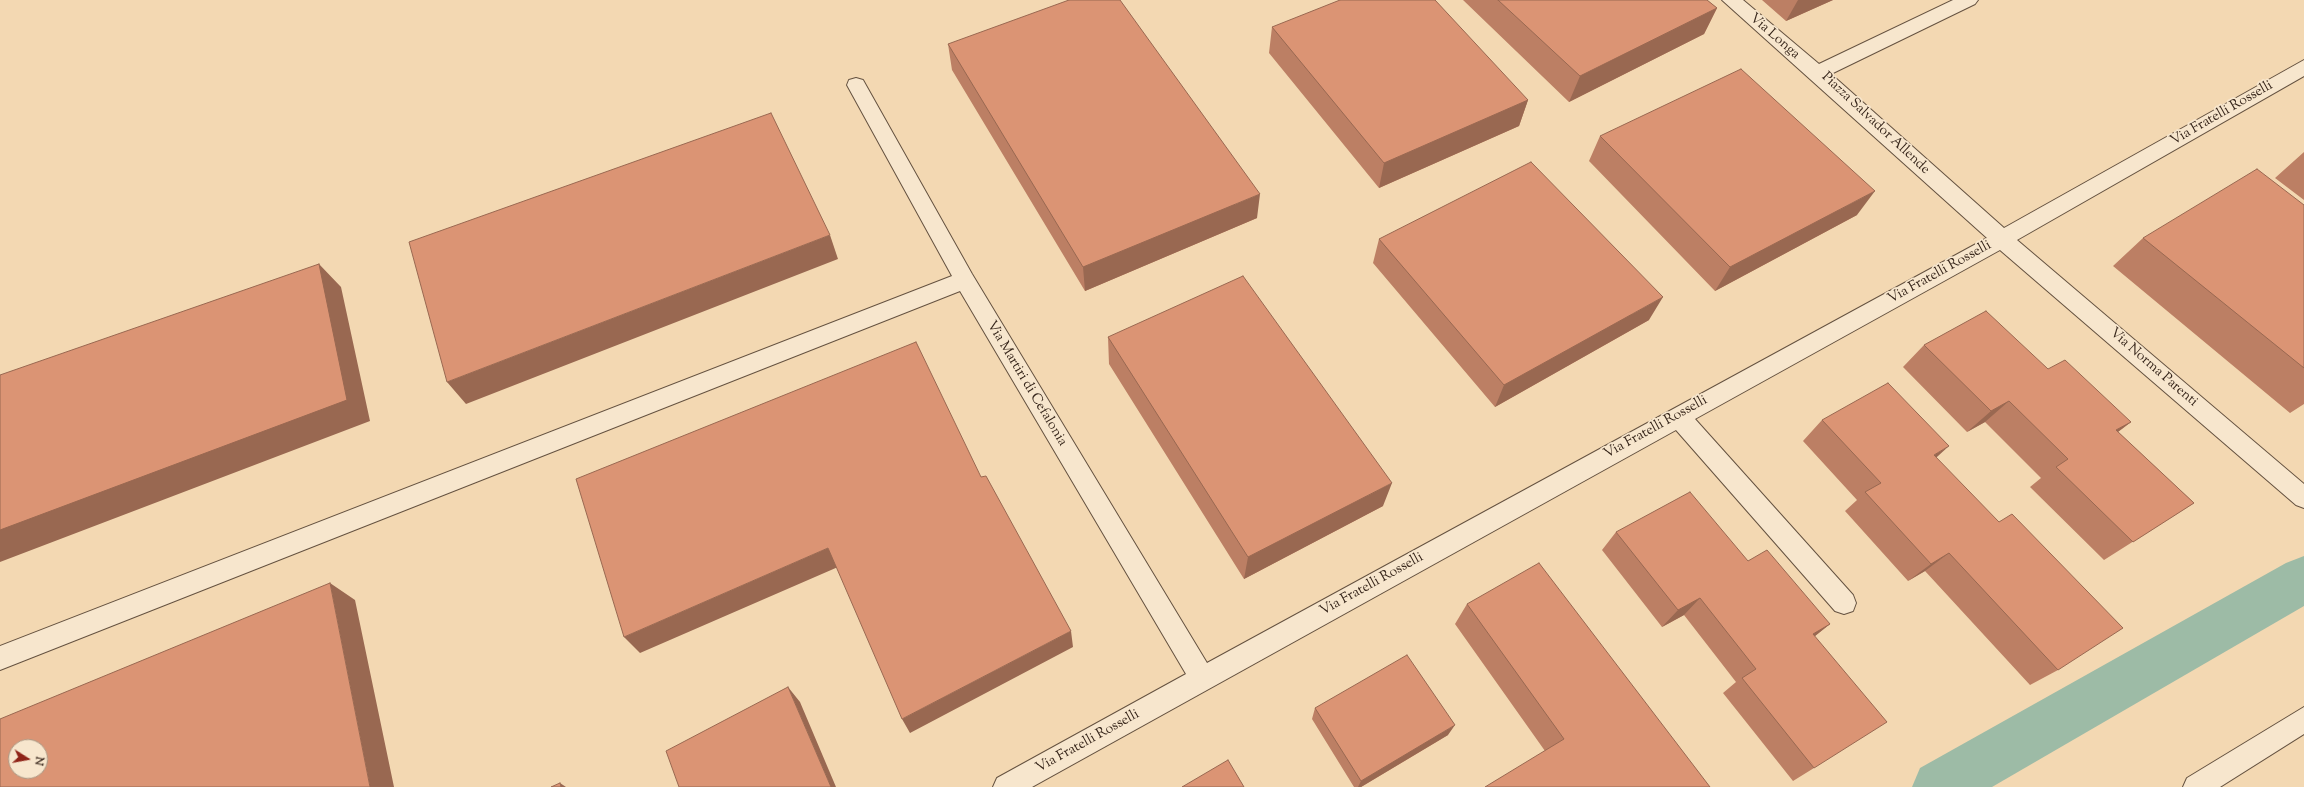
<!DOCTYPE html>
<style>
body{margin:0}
#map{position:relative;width:2304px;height:787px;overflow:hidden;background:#f3d8b2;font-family:"Sorts Mill Goudy",serif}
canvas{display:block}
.north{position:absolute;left:8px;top:739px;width:40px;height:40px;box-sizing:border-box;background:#f7e6cd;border:1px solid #aa9985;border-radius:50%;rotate:101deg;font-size:11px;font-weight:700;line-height:16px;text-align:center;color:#36251a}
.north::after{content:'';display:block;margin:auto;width:14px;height:18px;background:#8f2418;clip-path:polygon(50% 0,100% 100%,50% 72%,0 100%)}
</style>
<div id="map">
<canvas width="2304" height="787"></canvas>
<div class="north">N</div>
</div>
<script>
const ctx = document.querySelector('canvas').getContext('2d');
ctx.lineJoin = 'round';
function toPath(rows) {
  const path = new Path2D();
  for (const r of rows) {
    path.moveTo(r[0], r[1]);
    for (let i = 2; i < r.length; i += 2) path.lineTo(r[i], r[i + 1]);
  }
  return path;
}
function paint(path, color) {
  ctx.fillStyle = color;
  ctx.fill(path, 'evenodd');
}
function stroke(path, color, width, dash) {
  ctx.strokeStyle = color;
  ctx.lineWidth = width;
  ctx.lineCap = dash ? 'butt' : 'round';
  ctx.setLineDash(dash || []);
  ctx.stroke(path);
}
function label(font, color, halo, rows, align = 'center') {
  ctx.font = font + ' "Sorts Mill Goudy",serif';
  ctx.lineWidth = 3.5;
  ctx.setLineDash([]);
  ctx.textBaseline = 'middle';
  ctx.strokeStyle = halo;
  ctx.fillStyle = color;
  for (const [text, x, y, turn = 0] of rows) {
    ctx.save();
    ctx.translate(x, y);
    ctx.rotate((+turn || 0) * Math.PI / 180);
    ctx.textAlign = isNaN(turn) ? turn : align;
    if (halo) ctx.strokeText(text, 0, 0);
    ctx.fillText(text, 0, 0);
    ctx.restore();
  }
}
paint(toPath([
 [2304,556,2304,606,1992,787,1912,787,1920,768,2286,563,2304,556]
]), '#9dbba6');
const minor = toPath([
 [1722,0,1743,0,1819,64,1953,0,1978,0,1975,4,1831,74,2004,228,2304,60,2304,76,2017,240,2304,484,2304,508,2296,505,2000,250,1695,419,1853,595,1856,603,1853,611,1844,614,1835,611,1676,430,1032,787,993,787,997,778,1186,674,960,291,0,670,0,646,952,276,847,85,849,80,856,78,863,80,972,274,1207,663,1987,238,1722,0],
 [2304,707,2304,734,2220,787,2183,787,2187,778,2304,707]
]);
stroke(minor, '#655240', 2);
paint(minor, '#f7e6cd');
paint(toPath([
 [1463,0,1707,0,1717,8,1704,34,1569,102],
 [1762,0,1833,0,1786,21],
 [1272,27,1528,100,1519,126,1379,188,1269,53],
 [948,44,1257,218,1085,291,952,70],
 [1600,136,1857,215,1715,291,1589,161],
 [2304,152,2304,200,2275,178],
 [2304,205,2304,404,2290,413,2113,266,2143,238],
 [1379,239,1649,320,1495,407,1373,263],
 [1108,337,1383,506,1244,579,1109,364],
 [1924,345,2048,369,2131,422,2118,432,2194,503,2104,560,2030,487,2041,478,1985,422,1967,432,1903,367],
 [1822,420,1937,458,2058,670,2030,685,1925,571,1908,581,1845,511,1857,500,1803,441],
 [1616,532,1748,561,1830,624,1815,636,1814,768,1793,781,1723,693,1736,682,1684,615,1662,627,1602,550],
 [1467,604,1710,787,1545,751,1455,624],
 [1315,708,1448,735,1361,787,1354,787,1312,719]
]), '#bc7f64');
paint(toPath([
 [1798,0,1833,0,1786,21],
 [1717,8,1704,34,1569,102,1580,76],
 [1528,100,1519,126,1379,188,1384,163],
 [1875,191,1857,215,1715,291,1730,267],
 [1260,194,1257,218,1085,291,1083,267],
 [830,235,838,259,466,404,447,382],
 [319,264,341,287,370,421,0,562,0,530],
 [1663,297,1649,320,1495,407,1504,385],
 [2009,401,1985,422,1967,432,1991,411],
 [2131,422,2103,443,2116,430],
 [1949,446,1927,466,1934,455],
 [1392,483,1383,506,1244,579,1248,557],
 [828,548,838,567,640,653,624,637],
 [1949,553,1925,571,1908,581,1931,564],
 [330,583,355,600,394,787,370,787],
 [1700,598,1684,615,1662,627,1678,610],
 [1830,624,1810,640,1813,634],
 [1071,631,1073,647,910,733,902,719],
 [788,687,800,702,836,787,831,787],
 [1455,725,1448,735,1361,787,1358,787,1361,781],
 [560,783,566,787,561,787]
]), '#996851');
const building = toPath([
 [1069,0,1120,0,1260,194,1083,267,948,44,1069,0],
 [1340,0,1435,0,1528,100,1384,163,1272,27,1340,0],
 [1498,0,1707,0,1717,8,1580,76,1498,0],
 [1741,69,1875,191,1730,267,1600,136,1741,69],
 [771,113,830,235,447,382,409,242,771,113],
 [1531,162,1663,297,1504,385,1379,239,1531,162],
 [2257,169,2304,205,2304,368,2143,238,2257,169],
 [319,264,347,400,0,530,0,375,319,264],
 [1243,276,1392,483,1248,557,1108,337,1243,276],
 [1986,311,2048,369,2065,360,2131,422,2116,430,2194,503,2133,542,2056,467,2068,459,2009,401,1991,411,1924,345,1986,311],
 [916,342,981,477,986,476,1071,631,902,719,828,548,624,637,576,479,916,342],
 [1888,383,1949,446,1934,455,1999,522,2012,514,2123,628,2058,670,1949,553,1931,564,1865,492,1881,483,1822,420,1888,383],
 [1690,492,1748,561,1767,550,1830,624,1813,634,1887,722,1814,768,1742,678,1756,669,1700,598,1678,610,1616,532,1690,492],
 [1539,563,1710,787,1485,787,1564,739,1467,604,1539,563],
 [330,583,370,787,0,787,0,719,330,583],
 [16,747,40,747,40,771,16,771,16,747],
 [1407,655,1455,725,1361,781,1315,708,1407,655],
 [788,687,831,787,679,787,666,751,788,687],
 [1228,760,1244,787,1182,787,1228,760],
 [560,783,561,787,551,787,560,783]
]);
paint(building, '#db9474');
stroke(building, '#996851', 1);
label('14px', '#36251a', '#f7e6cd', [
 ["Via Longa",1774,37,41],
 ["Via Fratelli Rosselli",2222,114,-30],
 ["Piazza Salvador Allende",1875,124,43],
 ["Via Fratelli Rosselli",1940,273,-29],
 ["Via Norma Parenti",2153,368,41],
 ["Via Martiri di Cefalonia",1026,384,59],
 ["Via Fratelli Rosselli",1656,428,-29],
 ["Via Fratelli Rosselli",1372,585,-29],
 ["Via Fratelli Rosselli",1088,742,-29]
]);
</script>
